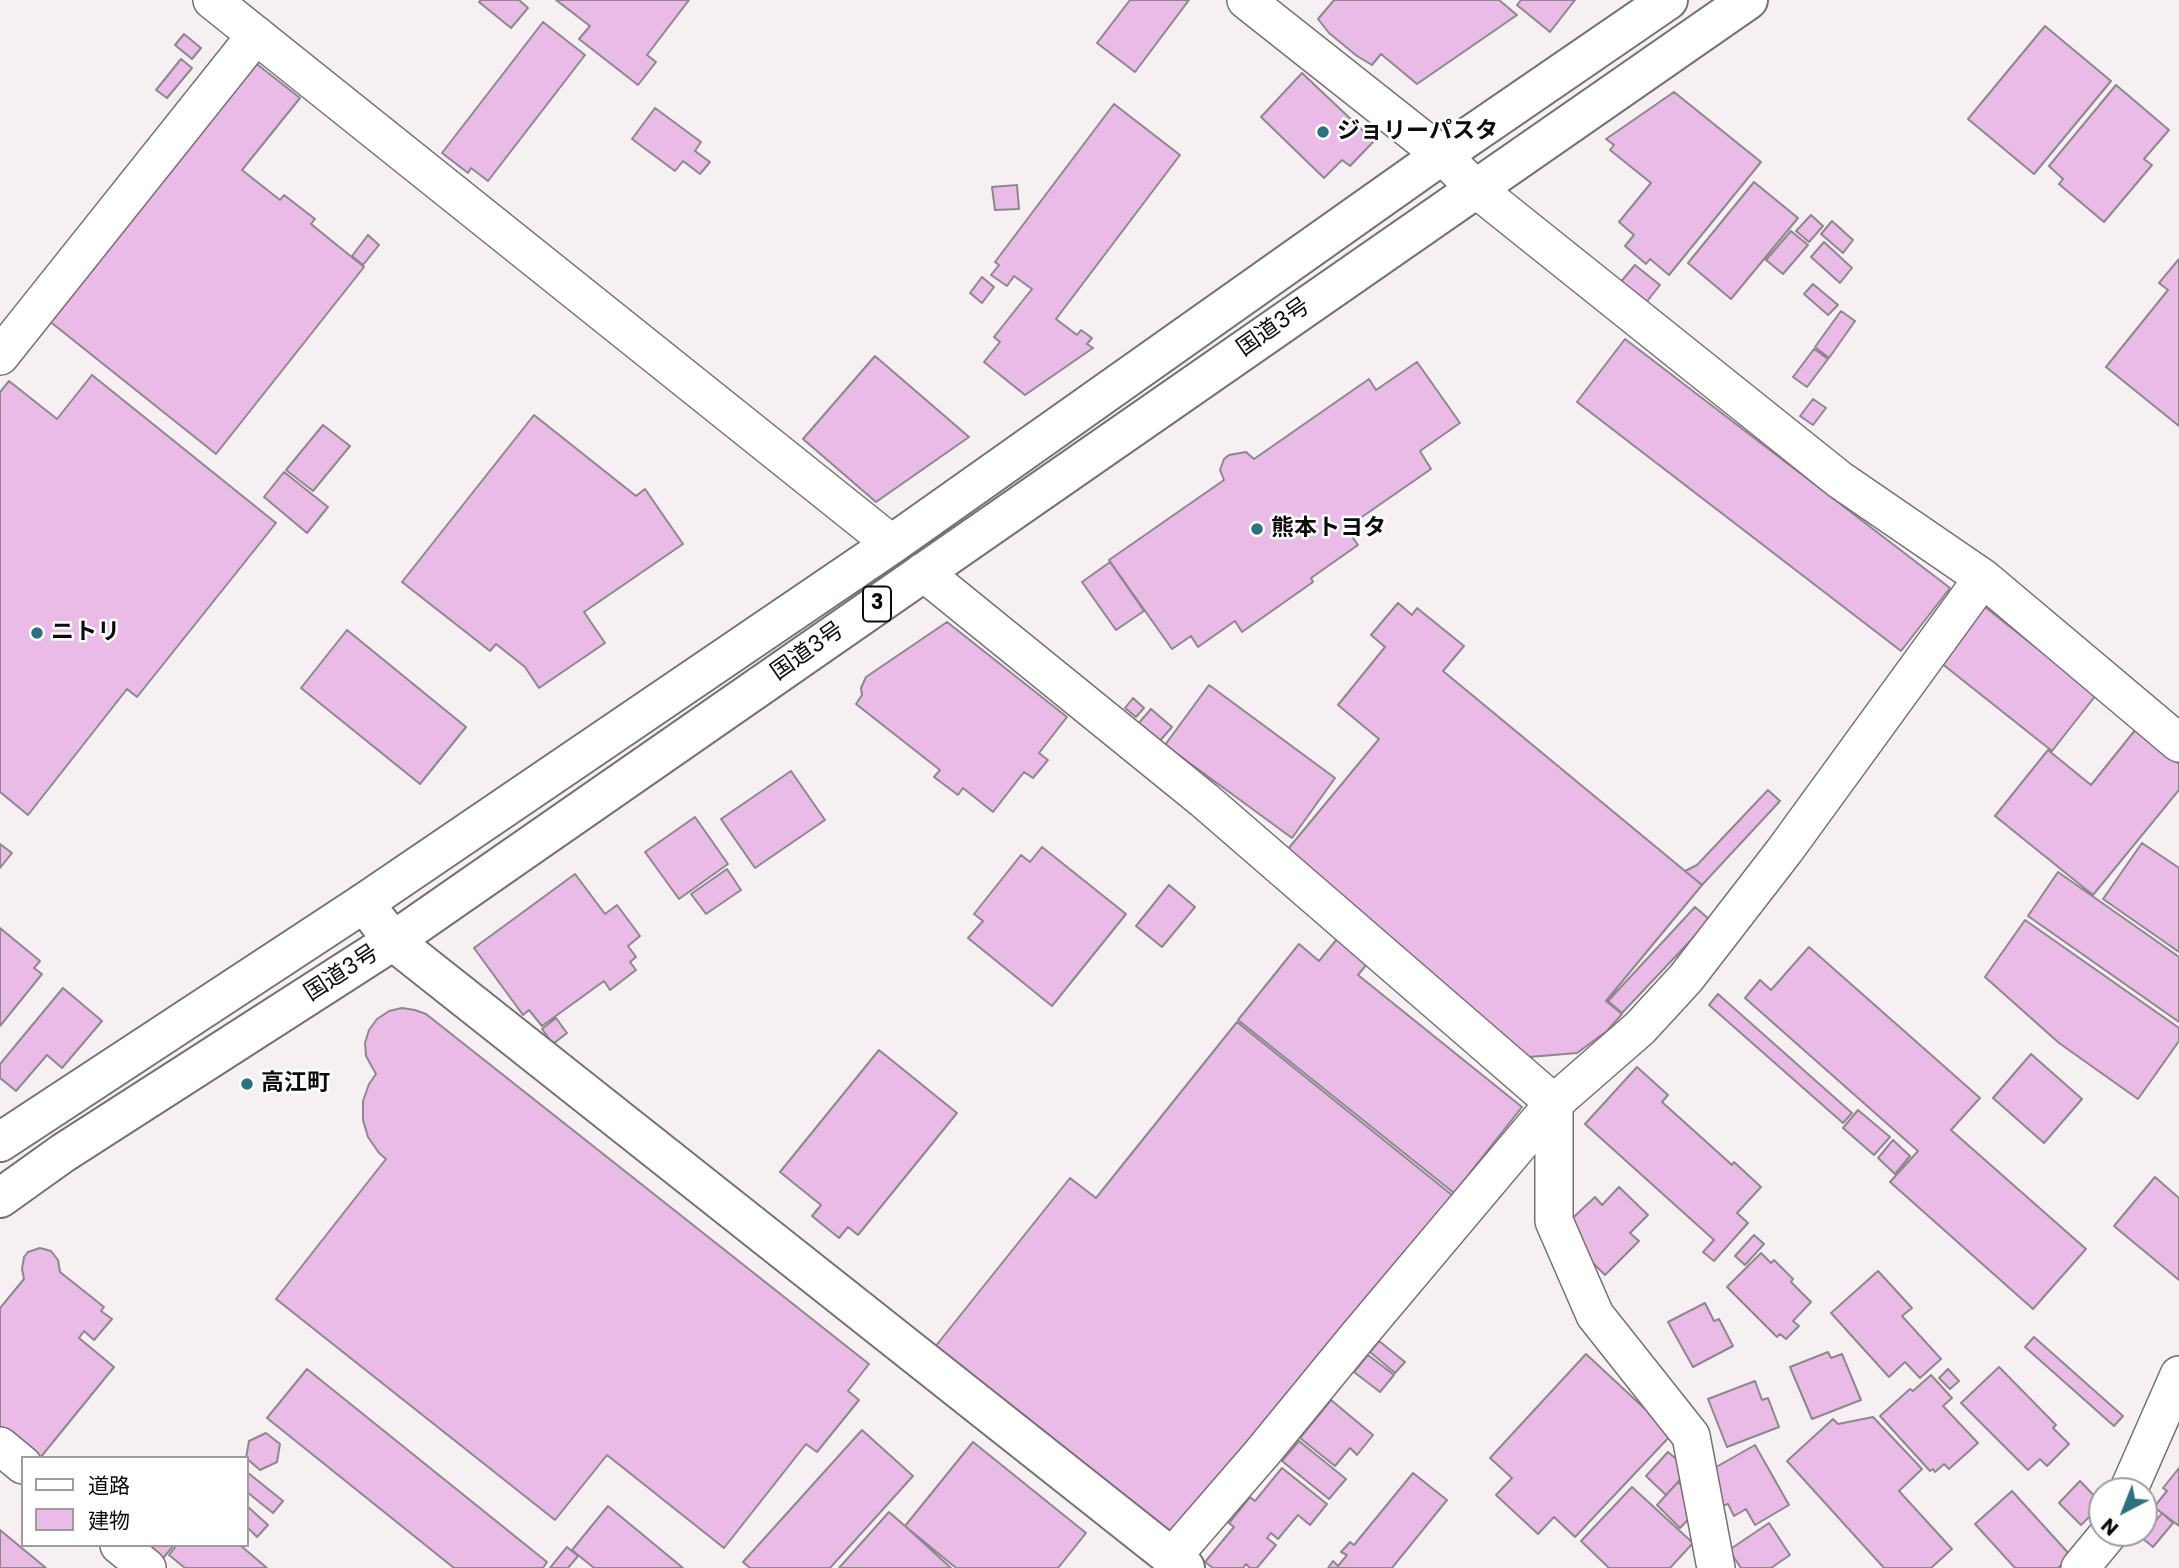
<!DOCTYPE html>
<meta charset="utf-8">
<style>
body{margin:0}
#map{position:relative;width:2179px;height:1568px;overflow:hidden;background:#f7f0f3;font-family:Poppins,"Noto Sans JP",sans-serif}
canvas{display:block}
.legend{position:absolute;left:21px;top:1456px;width:228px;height:91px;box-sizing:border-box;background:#fff;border:2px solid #9e9d9d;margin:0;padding:9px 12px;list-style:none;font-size:21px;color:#0d0b0b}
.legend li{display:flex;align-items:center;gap:14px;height:35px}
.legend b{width:35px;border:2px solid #9e9d9d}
.north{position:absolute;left:2088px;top:1477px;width:70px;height:70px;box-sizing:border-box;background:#fff;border:2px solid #9e9d9d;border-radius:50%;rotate:222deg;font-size:19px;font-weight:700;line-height:28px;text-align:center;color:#0d0b0b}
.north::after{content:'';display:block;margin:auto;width:24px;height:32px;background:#2d7181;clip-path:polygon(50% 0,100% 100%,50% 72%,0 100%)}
</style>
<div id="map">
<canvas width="2179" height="1568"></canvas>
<ul class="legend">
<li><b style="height:9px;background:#fff"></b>道路</li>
<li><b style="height:19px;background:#eabbe7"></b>建物</li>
</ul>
<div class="north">N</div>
</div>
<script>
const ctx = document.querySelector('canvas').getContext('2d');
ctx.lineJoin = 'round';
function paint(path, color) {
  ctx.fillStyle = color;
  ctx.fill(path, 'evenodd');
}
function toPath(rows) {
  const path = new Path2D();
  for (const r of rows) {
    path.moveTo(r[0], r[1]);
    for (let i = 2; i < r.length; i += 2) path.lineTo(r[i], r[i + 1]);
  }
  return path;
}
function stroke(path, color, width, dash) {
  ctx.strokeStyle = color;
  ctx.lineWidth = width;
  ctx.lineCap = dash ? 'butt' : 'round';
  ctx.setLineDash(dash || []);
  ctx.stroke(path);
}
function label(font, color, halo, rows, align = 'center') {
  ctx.font = font + ' Poppins,"Noto Sans JP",sans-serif';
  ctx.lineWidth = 5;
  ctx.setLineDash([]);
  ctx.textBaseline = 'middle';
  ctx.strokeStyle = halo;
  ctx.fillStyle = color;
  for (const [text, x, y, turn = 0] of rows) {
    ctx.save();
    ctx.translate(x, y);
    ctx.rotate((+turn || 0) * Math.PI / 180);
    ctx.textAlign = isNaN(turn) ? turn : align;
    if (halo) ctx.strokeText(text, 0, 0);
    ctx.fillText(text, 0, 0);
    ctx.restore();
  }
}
const building = toPath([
 [481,0,519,0,528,8,511,28,479,2,481,0],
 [556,0,689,0,647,55,656,62,638,85,579,39,590,26,556,0],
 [1130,0,1189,0,1135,72,1097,43,1130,0],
 [1334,0,1499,0,1517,15,1417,84,1381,54,1372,65,1357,56,1329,33,1318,19,1334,0],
 [1521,0,1575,0,1550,32,1517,5,1521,0],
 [543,22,585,55,488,181,471,168,468,173,442,153,543,22],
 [2045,26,2111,81,2034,174,1968,119,2045,26],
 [184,34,201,48,192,59,175,45,184,34],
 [181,59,192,68,167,98,156,90,181,59],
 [253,61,300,98,242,170,280,200,284,195,315,219,311,224,364,267,216,454,48,320,253,61],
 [1302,73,1374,141,1350,166,1342,160,1324,178,1261,117,1302,73],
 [2116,85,2169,130,2144,159,2152,165,2104,222,2059,184,2063,179,2049,166,2116,85],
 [1674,92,1761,162,1669,275,1650,259,1646,264,1625,246,1634,235,1619,222,1651,183,1610,150,1614,145,1606,139,1674,92],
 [1114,104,1180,155,1056,319,1077,335,1081,330,1092,338,1087,344,1093,348,1025,395,984,362,1000,342,994,337,1032,289,1014,276,1007,286,991,275,999,265,995,262,1114,104],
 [655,108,701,142,695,151,710,162,700,174,683,161,675,171,632,139,655,108],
 [1754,182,1798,218,1731,299,1688,263,1754,182],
 [1017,185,1019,209,995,210,992,187,1017,185],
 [1811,215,1823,226,1809,242,1796,231,1811,215],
 [1832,221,1853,240,1843,253,1821,234,1832,221],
 [1791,231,1808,245,1783,274,1766,260,1791,231],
 [368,235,379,245,363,265,352,256,368,235],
 [1824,242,1852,268,1840,283,1811,257,1824,242],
 [2179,259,2179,426,2106,367,2168,290,2159,283,2179,259],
 [1635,265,1660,285,1644,305,1619,284,1635,265],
 [982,277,994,287,982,303,970,293,982,277],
 [1813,284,1838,305,1828,315,1804,294,1813,284],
 [1841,311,1855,321,1829,358,1815,347,1841,311],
 [1625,339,1950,588,1901,651,1577,402,1625,339],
 [1814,349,1828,359,1807,387,1793,377,1814,349],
 [875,356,969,437,876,502,803,439,875,356],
 [1417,362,1460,423,1420,451,1431,469,1346,528,1358,545,1311,578,1313,582,1242,632,1235,621,1198,647,1191,636,1172,649,1109,560,1224,480,1220,470,1224,459,1229,455,1246,452,1254,459,1369,379,1376,390,1417,362],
 [92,375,276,523,137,697,127,689,28,815,0,792,0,392,9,381,57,419,92,375],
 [1813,399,1826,408,1813,425,1800,416,1813,399],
 [534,415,636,496,645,489,683,544,584,612,605,643,539,688,525,667,496,644,490,651,402,582,534,415],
 [323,425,350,446,313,491,286,470,323,425],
 [284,472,328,507,307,533,264,497,284,472],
 [1110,562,1144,611,1116,630,1082,582,1110,562],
 [1398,603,1412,615,1417,608,1464,646,1443,671,1702,885,1606,1001,1622,1014,1607,1031,1577,1053,1529,1057,1283,855,1379,739,1338,705,1385,647,1371,635,1398,603],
 [1980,603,2096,695,2052,751,1936,659,1980,603],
 [947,622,1067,717,1039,753,1048,760,1033,778,1024,772,993,812,963,788,958,795,934,777,940,770,856,704,862,695,861,688,866,677,947,622],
 [347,630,466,727,420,784,301,688,347,630],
 [1209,685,1335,778,1292,838,1165,745,1209,685],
 [1133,698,1144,708,1136,717,1125,708,1133,698],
 [1151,709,1172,727,1158,743,1137,725,1151,709],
 [2136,729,2179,764,2179,790,2093,895,1995,816,2048,750,2091,785,2136,729],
 [791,771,825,820,755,868,721,819,791,771],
 [1768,790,1780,801,1702,885,1685,871,1697,865,1768,790],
 [695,817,728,864,679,899,645,852,695,817],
 [2142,843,2179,868,2179,952,2103,899,2142,843],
 [0,844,12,853,0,868,0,844],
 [1042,847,1126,914,1052,1006,968,938,983,921,974,914,1021,855,1030,862,1042,847],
 [727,869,741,890,706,914,691,894,727,869],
 [2058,872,2179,957,2179,1022,2028,916,2058,872],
 [575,874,605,914,617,905,640,936,628,946,636,957,630,962,636,970,610,990,604,981,542,1026,529,1010,523,1015,474,948,575,874],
 [1169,885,1195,907,1162,947,1136,926,1169,885],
 [1695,907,1710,920,1622,1013,1608,1001,1695,907],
 [2025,920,2179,1028,2179,1041,2138,1099,2059,1043,1985,977,2025,920],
 [0,928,40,961,34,968,42,974,0,1026,0,928],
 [1337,939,1367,964,1358,975,1522,1107,1454,1193,1238,1020,1299,944,1319,961,1337,939],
 [1809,947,1980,1098,1951,1130,2086,1249,2033,1309,1890,1182,1918,1151,1745,998,1760,980,1771,990,1809,947],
 [63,988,102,1021,62,1068,47,1055,16,1091,0,1078,0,1064,63,988],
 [1718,994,1852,1113,1843,1123,1709,1005,1718,994],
 [402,1008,415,1010,426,1014,869,1364,848,1391,859,1400,817,1452,806,1444,724,1548,607,1455,555,1520,276,1299,386,1159,379,1153,368,1137,363,1120,363,1101,369,1084,376,1074,366,1056,365,1043,369,1030,377,1019,389,1011,402,1008],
 [556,1018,567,1033,553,1044,542,1029,556,1018],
 [1237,1022,1452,1195,1176,1540,935,1347,1070,1178,1096,1198,1237,1022],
 [879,1050,957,1113,858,1235,848,1227,839,1238,812,1216,821,1205,780,1172,879,1050],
 [2031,1054,2082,1099,2044,1143,1993,1098,2031,1054],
 [1637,1067,1668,1095,1662,1102,1732,1165,1734,1162,1761,1187,1737,1213,1748,1223,1714,1261,1703,1252,1714,1240,1585,1124,1637,1067],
 [1858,1110,1890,1137,1874,1155,1843,1128,1858,1110],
 [1893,1140,1910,1156,1895,1174,1878,1158,1893,1140],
 [2155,1177,2179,1198,2179,1280,2114,1226,2155,1177],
 [1619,1187,1648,1215,1630,1233,1639,1241,1605,1275,1560,1230,1595,1197,1602,1205,1619,1187],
 [1754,1235,1764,1244,1745,1265,1735,1256,1754,1235],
 [40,1248,51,1251,58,1260,60,1272,104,1307,101,1311,112,1319,94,1340,84,1331,79,1338,114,1367,40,1458,0,1432,0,1308,24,1279,22,1269,24,1257,28,1252,40,1248],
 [1761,1253,1771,1263,1774,1260,1793,1279,1791,1282,1811,1302,1793,1321,1799,1326,1786,1339,1780,1334,1777,1337,1727,1287,1761,1253],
 [1878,1271,1912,1308,1902,1316,1941,1359,1920,1378,1905,1362,1889,1377,1831,1313,1878,1271],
 [1705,1303,1714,1321,1719,1319,1733,1346,1693,1367,1668,1322,1705,1303],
 [2034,1337,2123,1416,2114,1426,2025,1347,2034,1337],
 [1379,1341,1405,1362,1395,1373,1370,1352,1379,1341],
 [1828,1352,1831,1358,1842,1354,1861,1400,1812,1419,1790,1367,1828,1352],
 [1586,1354,1672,1434,1575,1537,1554,1517,1538,1534,1496,1495,1512,1478,1490,1458,1586,1354],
 [1368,1355,1394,1375,1380,1392,1354,1372,1368,1355],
 [1999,1367,2056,1425,2053,1428,2069,1444,2047,1466,2040,1459,2028,1470,1961,1403,1999,1367],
 [307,1369,547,1562,543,1568,454,1568,267,1418,307,1369],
 [1948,1369,1959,1381,1950,1389,1939,1378,1948,1369],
 [1931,1375,1952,1398,1943,1406,1978,1443,1949,1469,1944,1464,1935,1472,1933,1469,1930,1471,1880,1416,1910,1389,1913,1391,1931,1375],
 [1755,1381,1762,1400,1768,1398,1779,1427,1727,1447,1708,1399,1755,1381],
 [1331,1400,1373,1435,1357,1455,1350,1448,1335,1466,1300,1438,1331,1400],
 [1873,1417,1922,1469,1899,1491,1952,1549,1931,1568,1884,1568,1787,1461,1833,1419,1838,1424,1873,1417],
 [862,1430,913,1476,830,1568,750,1568,743,1562,862,1430],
 [266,1433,280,1444,277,1462,260,1470,246,1458,249,1441,266,1433],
 [1299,1441,1346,1479,1329,1499,1282,1461,1299,1441],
 [973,1442,1086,1533,1058,1568,956,1568,905,1526,973,1442],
 [1755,1445,1789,1505,1755,1525,1746,1509,1734,1516,1728,1504,1718,1507,1709,1471,1755,1445],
 [1668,1452,1689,1470,1666,1495,1646,1476,1668,1452],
 [1282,1468,1327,1504,1310,1525,1298,1515,1278,1539,1271,1533,1267,1538,1276,1545,1257,1568,1250,1568,1246,1564,1243,1568,1213,1568,1205,1562,1234,1527,1229,1523,1250,1497,1255,1501,1282,1468],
 [2179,1468,2179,1526,2154,1507,2167,1491,2163,1488,2179,1468],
 [247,1472,283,1501,273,1513,247,1492,247,1472],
 [1413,1473,1447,1500,1392,1568,1328,1568,1333,1561,1338,1566,1347,1555,1341,1552,1350,1542,1354,1545,1413,1473],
 [2080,1481,2102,1504,2081,1525,2059,1503,2080,1481],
 [1678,1482,1698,1501,1699,1508,1680,1528,1657,1505,1678,1482],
 [1632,1487,1693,1543,1670,1568,1609,1568,1581,1541,1632,1487],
 [2012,1491,2071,1556,2058,1568,2015,1568,1975,1524,2012,1491],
 [247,1506,268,1525,257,1537,247,1527,247,1506],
 [608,1506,683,1568,594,1568,572,1550,608,1506],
 [889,1512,905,1526,951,1568,839,1568,889,1512],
 [2162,1513,2173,1523,2153,1547,2142,1538,2162,1513],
 [1769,1523,1790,1555,1771,1568,1741,1568,1729,1550,1769,1523],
 [0,1530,46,1568,0,1568,0,1530],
 [154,1545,174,1545,155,1568,143,1559,154,1545],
 [177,1545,240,1545,267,1568,185,1568,169,1555,177,1545],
 [567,1547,578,1556,568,1568,550,1568,567,1547]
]);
paint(building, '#eabbe7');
stroke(building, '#8d888c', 2);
const minor = toPath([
 [212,0,892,544],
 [1246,0,1442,155,1475,188,1840,480,1983,578,2179,743],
 [0,356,256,35],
 [923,572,1204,800,1554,1103,1554,1221,1595,1315,1691,1436,1716,1568],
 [0,1446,23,1465],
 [2128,1491,2179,1375],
 [119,1545,147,1568],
 [1172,1557,1262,1453,1358,1336,1554,1103,1640,1028,1686,978,1785,850,1983,578],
 [2080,1568,2109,1533]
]);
const tertiary = toPath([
 [364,903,393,941,1185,1568]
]);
const trunk = toPath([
 [0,1142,364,903,892,544,1442,155,1668,0],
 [0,1198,63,1153,393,941,1748,0]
]);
stroke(minor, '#767072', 40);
stroke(tertiary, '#767072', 42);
stroke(trunk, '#767072', 42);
stroke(minor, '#fff', 37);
stroke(tertiary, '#fff', 38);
stroke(trunk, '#fff', 38);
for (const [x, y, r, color] of [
 [1323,132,7,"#2d7181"],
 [1257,529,7,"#2d7181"],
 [37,633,7,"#2d7181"],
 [247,1084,7,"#2d7181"]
]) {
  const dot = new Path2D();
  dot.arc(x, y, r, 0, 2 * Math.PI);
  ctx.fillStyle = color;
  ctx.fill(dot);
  stroke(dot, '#fff', 2.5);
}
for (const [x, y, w] of [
 [877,604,28]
]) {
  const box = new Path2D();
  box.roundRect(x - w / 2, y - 17.5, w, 35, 5);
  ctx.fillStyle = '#fff';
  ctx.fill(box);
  stroke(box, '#0d0b0b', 2);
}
label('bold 21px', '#0d0b0b', null, [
 ["3",877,604]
]);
label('bold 23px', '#0d0b0b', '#fff', [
 ["ジョリーパスタ",1337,132],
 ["熊本トヨタ",1271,529],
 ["ニトリ",51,633],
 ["高江町",261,1084]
], 'left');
label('23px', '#0d0b0b', '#fff', [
 ["国道3号",1274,328,-35],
 ["国道3号",808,652,-35],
 ["国道3号",342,974,-33]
]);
</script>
